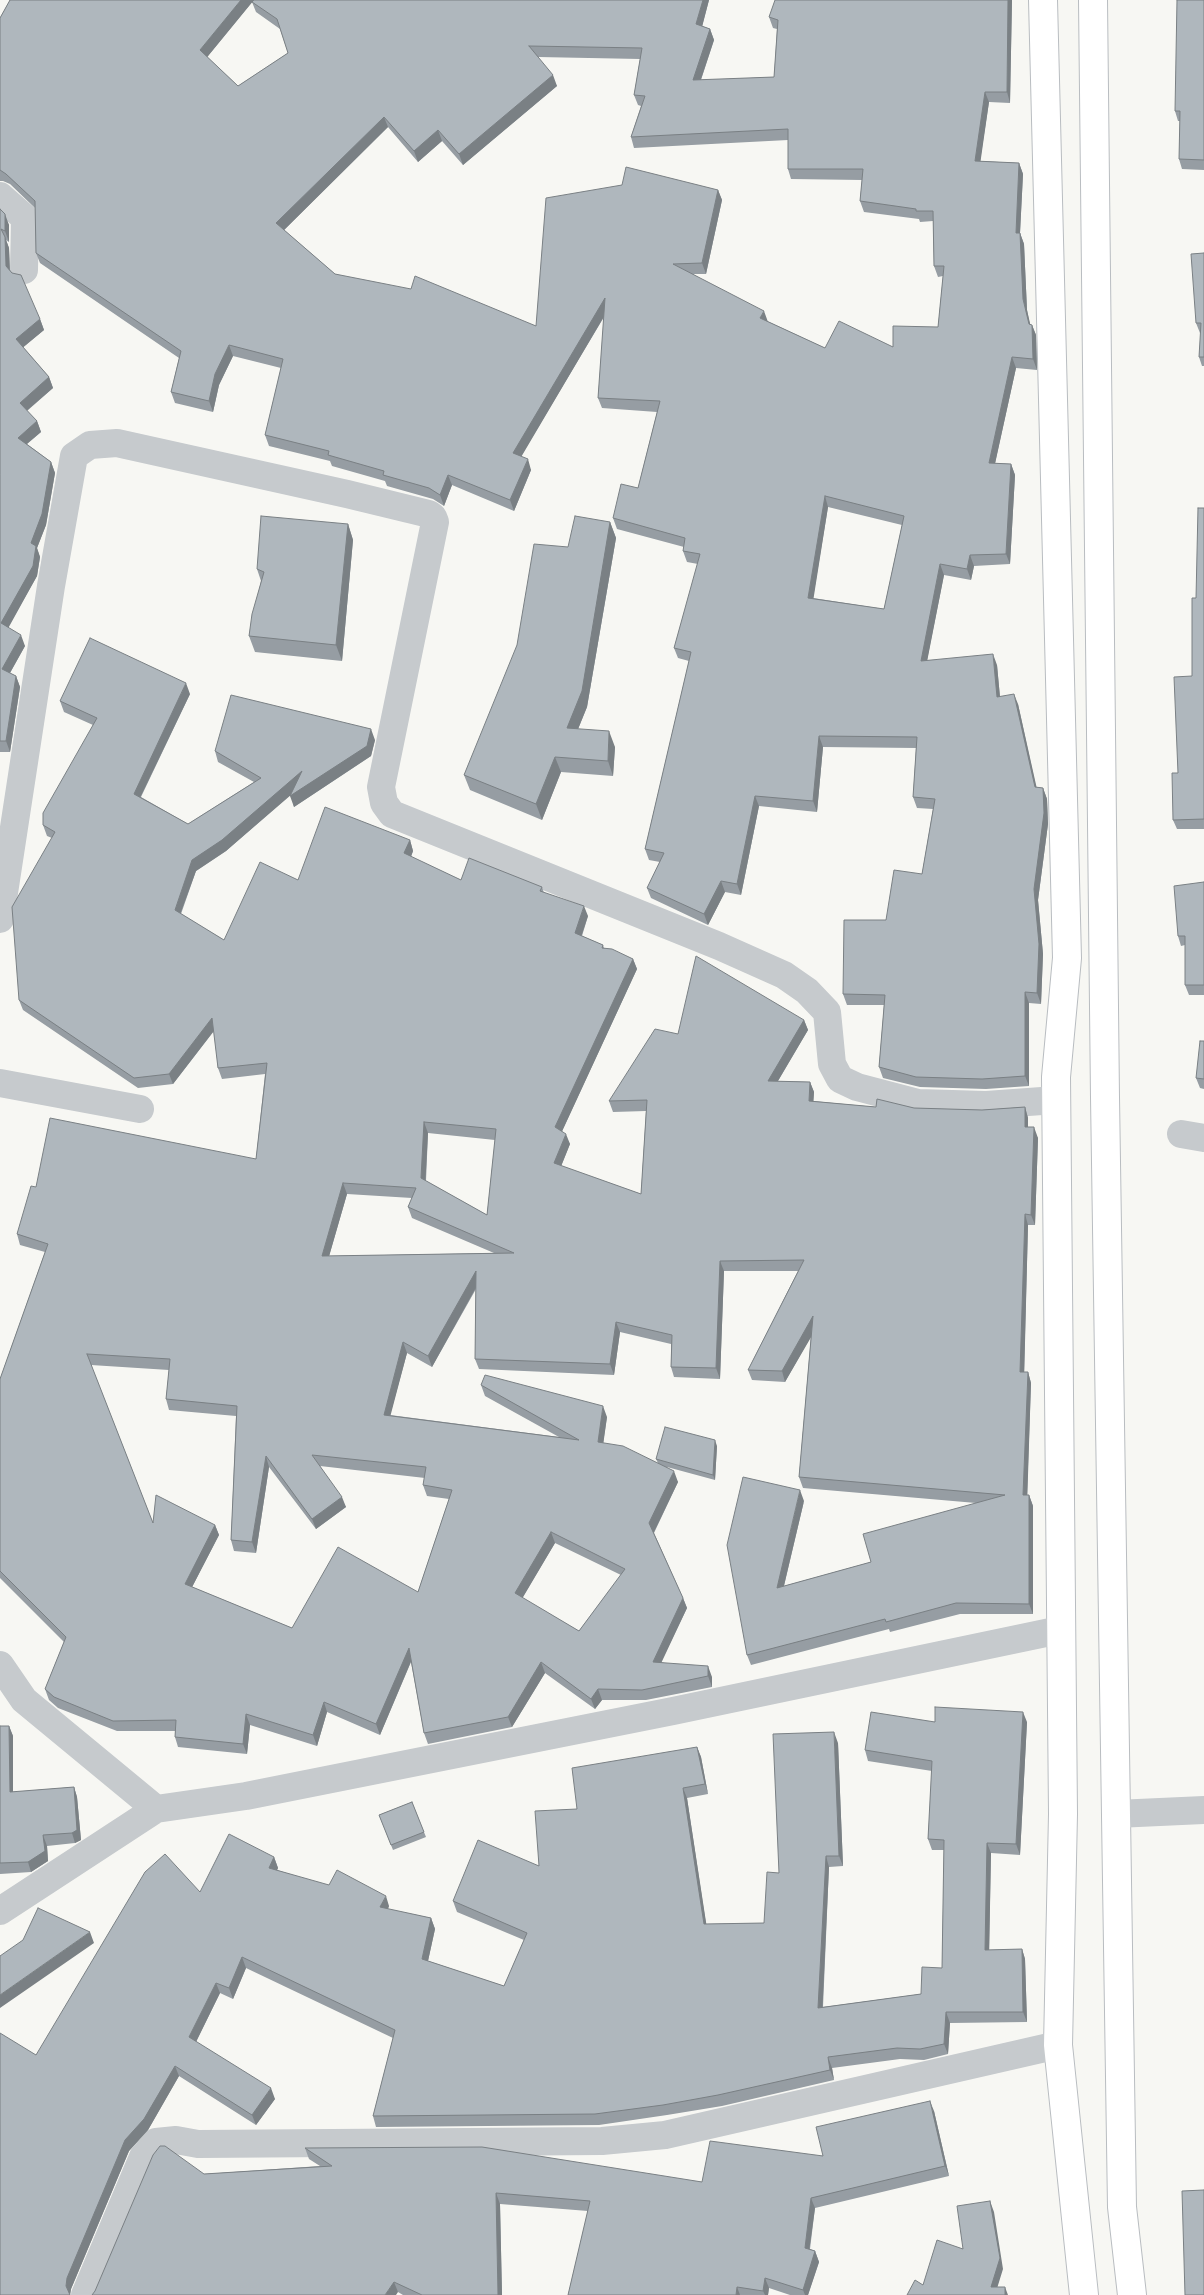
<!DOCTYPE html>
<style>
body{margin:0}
canvas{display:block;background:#f7f7f3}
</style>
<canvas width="1204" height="2295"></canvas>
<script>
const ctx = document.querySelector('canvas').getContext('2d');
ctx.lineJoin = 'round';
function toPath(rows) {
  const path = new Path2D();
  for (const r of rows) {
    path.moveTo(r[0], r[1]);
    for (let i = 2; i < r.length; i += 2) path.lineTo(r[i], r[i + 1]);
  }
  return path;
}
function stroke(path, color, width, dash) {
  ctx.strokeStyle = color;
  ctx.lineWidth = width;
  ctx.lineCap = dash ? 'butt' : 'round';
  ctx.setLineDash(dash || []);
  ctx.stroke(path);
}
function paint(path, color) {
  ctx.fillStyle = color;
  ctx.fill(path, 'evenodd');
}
const major = toPath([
 [1043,0,1067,958,1056,1077,1063,1814,1058,2045,1084,2295],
 [1093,0,1105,1097,1122,2207,1132,2295]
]);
stroke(major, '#b9bdc1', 30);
stroke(toPath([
 [0,196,25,218,24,270],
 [0,919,51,586,74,456,90,445,117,443,347,494,429,514,433,517,435,522,381,787,384,803,392,814,719,946,784,975,807,991,827,1012,832,1064,840,1079,857,1087,918,1103,986,1105,1056,1100],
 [0,1083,140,1109],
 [1181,1134,1204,1138],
 [0,1665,24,1700,156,1809],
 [1116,1814,1204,1810],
 [0,1911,156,1809,246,1796,673,1711,1060,1630],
 [85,2295,143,2157,156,2142,176,2140,198,2144,602,2141,665,2135,1058,2045]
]), '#c6cacd', 28);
stroke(major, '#fff', 28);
paint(toPath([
 [10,0,709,0,702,26,710,29,714,40,701,80,774,77,777,29,773,28,769,17,1012,0,1010,103,989,102,980,161,1019,163,1023,174,1020,233,1024,244,1027,310,1030,325,1032,325,1036,335,1037,370,1016,368,995,463,1011,464,1015,475,1010,564,974,566,971,580,944,575,927,660,997,665,1000,697,1018,704,1036,787,1043,788,1047,799,1048,824,1038,900,1043,954,1041,1004,1029,1003,1029,1086,986,1089,920,1087,883,1078,879,1067,884,1005,847,1005,843,994,886,920,922,874,933,809,917,808,913,797,916,748,823,747,817,812,759,806,741,895,725,892,708,925,651,898,647,888,660,862,649,860,645,849,689,661,678,658,674,648,698,564,687,562,683,551,684,547,617,529,613,518,638,488,657,412,602,408,598,398,604,317,521,456,531,470,514,511,452,485,444,506,433,499,387,486,385,481,332,466,330,461,269,446,265,435,281,368,233,356,219,385,213,412,175,403,171,392,179,358,40,263,36,253,35,208,10,184,3,181,0,181,0,18],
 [252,2,256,12,280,29,288,53,238,86,207,57],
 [538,57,640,59,634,95,638,105,641,106,631,137,634,148,788,140,788,169,791,179,862,180,860,201,864,212,919,219,920,222,933,221,934,266,938,277,943,276,938,327,893,347,825,348,767,321,693,274,706,274,722,200,718,190,536,326,335,274,284,230,388,127,418,162,442,141,463,165,557,86],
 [828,507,902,525,884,609,813,598],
 [1204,0,1204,170,1182,169,1179,159,1180,121,1178,121,1175,111],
 [0,209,9,225,9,242,6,240,9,248,10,270,40,319,44,330,23,347,49,377,53,388,27,411,37,421,41,432,27,444,51,462,55,473,46,525,37,548,40,557,37,576,8,627,25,646,10,673,16,676,20,687,10,752,0,752],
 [1204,253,1204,366,1202,366,1199,357,1201,333,1200,333,1196,323],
 [1204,508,1204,829,1177,829,1173,820,1178,773,1192,676,1196,598],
 [610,522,616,538,587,707,578,729,615,747,613,776,561,772,542,820,470,790,464,775,568,547],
 [348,524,353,540,342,661,255,652,249,636,261,581,257,569],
 [190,694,141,797,188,824,254,782,218,762,215,751,375,740,371,756,294,807,291,794,226,851,196,871,181,914,224,940,298,880,410,840,413,851,411,857,461,880,542,887,544,893,588,916,582,936,603,945,604,948,633,959,637,969,562,1131,570,1144,561,1166,641,1194,646,1111,613,1112,609,1101,678,1034,804,1020,808,1030,778,1081,810,1082,814,1092,813,1101,876,1107,982,1110,1025,1107,1028,1118,1028,1127,1038,1138,1035,1225,1028,1225,1024,1372,1028,1372,1031,1383,1027,1495,1029,1495,1033,1506,1033,1614,960,1614,890,1632,889,1629,751,1665,747,1655,804,1501,784,1586,871,1562,976,1503,803,1488,799,1477,811,1336,785,1382,752,1380,748,1370,798,1271,724,1271,720,1379,674,1377,671,1367,671,1344,620,1332,614,1375,479,1369,475,1359,476,1289,432,1367,407,1353,390,1415,559,1437,485,1396,481,1385,607,1417,603,1443,658,1463,656,1459,717,1446,715,1480,667,1467,678,1482,654,1533,683,1598,687,1608,661,1662,712,1677,712,1687,646,1700,602,1700,595,1709,545,1673,512,1727,428,1744,424,1733,411,1662,380,1735,327,1712,317,1746,250,1725,247,1754,178,1747,175,1737,175,1731,117,1731,58,1708,49,1700,45,1689,64,1642,0,1578,0,1379,45,1252,20,1245,17,1234,36,1187,256,1159,265,1074,222,1079,218,1068,214,1031,173,1084,138,1088,23,1010,19,1000,52,838,47,836,43,825,93,725,64,712,60,701],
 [428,1133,495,1140,487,1215,426,1181],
 [347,1194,412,1198,408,1207,412,1218,494,1253,329,1256],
 [91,1365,169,1370,166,1399,169,1410,236,1416,231,1540,234,1551,256,1553,269,1467,316,1529,346,1507,320,1466,425,1478,423,1485,427,1496,449,1499,418,1592,292,1628,192,1587,219,1535,215,1525,153,1523],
 [555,1543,621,1575,579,1631,522,1598],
 [1204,882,1204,995,1189,995,1185,985,1185,945,1181,946,1178,936],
 [1204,1041,1204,1089,1200,1088,1196,1078],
 [935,1722,1027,1722,1020,1855,991,1853,989,1950,1022,1949,1025,1959,1027,2022,950,2023,948,2054,924,2060,900,2059,832,2068,834,2080,722,2106,667,2115,599,2125,376,2127,373,2116,393,2038,246,1968,233,1999,220,1993,196,2042,275,2099,256,2125,179,2076,148,2130,129,2151,71,2289,70,2295,0,2295,36,2055,200,1892,274,1857,278,1868,277,1870,389,1906,388,1909,431,1918,435,1929,428,1961,504,1986,524,1940,457,1912,453,1901,539,1866,577,1809,697,1747,701,1757,708,1794,687,1798,706,1924,764,1923,779,1873,838,1743,843,1866,829,1867,823,2007,921,1994,942,1968,944,1850,932,1850,928,1839,932,1771,868,1761,865,1750],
 [0,1726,9,1726,13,1736,13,1792,74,1787,77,1797,81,1840,75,1843,47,1846,48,1861,31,1872,0,1874],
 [412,1802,426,1837,393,1850,379,1815],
 [934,2111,949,2176,815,2208,810,2249,815,2251,819,2262,808,2295,790,2295,769,2288,768,2295,568,2295,588,2211,500,2204,502,2295,403,2295,398,2292,204,2174,320,2166,309,2159,305,2148,702,2182,823,2156]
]), '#969da3');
paint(toPath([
 [241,0,254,0,204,61,200,50],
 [703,0,709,0,700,35,696,24],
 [1008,0,1012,0,1010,103,1007,92],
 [710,29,714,40,697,91,693,80],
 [553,75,557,86,463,165,459,154],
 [985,92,989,102,979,172,975,161],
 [384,117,388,127,280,234,276,223],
 [438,130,442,141,418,162,414,151],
 [1019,163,1023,174,1020,233,1024,244,1027,310,1032,332,1032,325,1036,335,1037,370,1033,359,1029,324,1023,299,1016,233],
 [718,190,722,200,706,274,702,263],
 [5,214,9,225,9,242,5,231],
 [5,237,9,248,10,277,6,266],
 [605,298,609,308,517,464,513,453],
 [764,311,768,322,760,318],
 [40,319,44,330,20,350,16,339],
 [229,345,233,356,219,385,213,412,209,401,215,374],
 [1012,357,1016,368,993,473,989,463],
 [49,377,53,388,24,413,20,403],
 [37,421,41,432,22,448,18,438],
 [528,459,531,470,514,511,510,500],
 [51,462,55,473,46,525,37,548,40,557,37,576,5,634,1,623,31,543],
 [1011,464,1015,475,1010,564,1006,554],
 [448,475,452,485,444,506,440,495],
 [825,496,828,507,812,608,808,598],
 [610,522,616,538,587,707,572,744,567,728],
 [348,524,353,540,342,661,336,645],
 [970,555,974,566,971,580,967,569],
 [940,564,944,575,925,672,921,661],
 [21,635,25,646,6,680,2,669],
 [993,654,997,665,1001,708,997,697],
 [16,676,20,687,10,752,6,741],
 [186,683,190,694,137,804,134,794],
 [1014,694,1018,704,1039,798,1035,787],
 [371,729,375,740,371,756,294,807,290,796],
 [609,731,615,747,613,776,608,761],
 [819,736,823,747,817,812,813,801],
 [555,757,561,772,542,820,536,804],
 [302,771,306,782,226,851,196,871,178,920,175,910,192,860],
 [1043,788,1047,799,1048,824,1038,900,1043,954,1041,1004,1037,993,1034,889],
 [755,796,759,806,741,895,737,884],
 [410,840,413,851,408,864,404,853],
 [721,881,725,892,708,925,704,914],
 [584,906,588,916,579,943,575,933],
 [633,959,637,969,559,1138,555,1127],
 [1025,992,1029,1003,1029,1086,1025,1076],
 [212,1018,216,1028,173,1084,169,1074],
 [804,1020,808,1030,772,1091,768,1081],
 [810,1082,814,1092,813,1111,809,1101],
 [1025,1107,1028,1118,1028,1138,1025,1127],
 [424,1122,428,1133,425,1189,421,1178],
 [1034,1127,1038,1138,1035,1225,1031,1215],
 [566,1134,570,1144,558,1174,554,1163],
 [343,1183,347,1194,326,1267,322,1256],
 [1025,1214,1028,1225,1024,1382,1020,1372],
 [720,1261,724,1271,720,1379,716,1368],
 [476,1271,479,1282,432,1367,428,1356],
 [813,1316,817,1327,785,1382,782,1371],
 [616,1322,620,1332,614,1375,610,1364],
 [403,1342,407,1353,388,1425,384,1415],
 [1028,1372,1031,1383,1027,1506,1023,1495],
 [603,1406,607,1417,602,1453,598,1442],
 [715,1440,717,1446,715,1480,713,1475],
 [266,1456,269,1467,256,1553,252,1542],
 [674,1471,678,1482,653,1534,649,1523],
 [800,1490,804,1501,781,1598,777,1588],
 [1029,1495,1033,1506,1033,1614,1029,1604],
 [342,1497,346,1507,316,1529,312,1519],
 [215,1525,219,1535,188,1595,185,1584],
 [551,1532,555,1543,519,1604,515,1593],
 [683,1598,687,1608,657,1672,653,1662],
 [409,1648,412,1659,380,1735,376,1724],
 [541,1662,545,1673,512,1727,508,1717],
 [708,1666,712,1677,712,1687,708,1676],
 [598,1689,602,1700,595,1709,591,1699],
 [324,1702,327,1712,317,1746,313,1735],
 [1023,1712,1027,1722,1020,1855,1016,1844],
 [246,1714,250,1725,247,1754,243,1744],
 [9,1726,13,1736,13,1802,10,1792],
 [834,1732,838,1743,843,1866,839,1856],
 [697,1747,701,1757,708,1794,705,1784],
 [74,1787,77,1797,81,1840,75,1843,72,1833],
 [683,1788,687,1798,708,1935,704,1924],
 [43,1835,47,1846,48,1861,31,1872,28,1862],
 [987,1843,991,1853,989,1960,985,1950],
 [826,1856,829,1867,822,2018,818,2008],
 [274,1857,278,1868,273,1878,269,1868],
 [386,1896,389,1906,384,1917,380,1907],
 [431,1918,435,1929,426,1970,422,1959],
 [90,1932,94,1943,0,2008,0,1995],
 [1022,1949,1025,1959,1027,2022,1023,2012],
 [242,1957,246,1968,233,1999,229,1988],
 [216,1983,220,1993,193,2048,189,2037],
 [946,2012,950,2023,948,2054,944,2044],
 [828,2057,832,2068,834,2080,830,2070],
 [175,2066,179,2076,148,2130,129,2151,71,2289,70,2295,66,2286,67,2278,125,2140],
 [271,2088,275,2099,256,2125,252,2115],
 [930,2101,934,2111,949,2176,945,2166],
 [496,2193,500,2204,502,2295,498,2295],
 [811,2198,815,2208,808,2259,805,2248],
 [990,2201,994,2212,1003,2269,995,2295,991,2287],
 [815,2251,819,2262,808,2295,805,2295,803,2290],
 [765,2278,769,2288,768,2295,765,2295,763,2291],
 [394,2282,398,2292,396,2295,385,2295],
 [737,2287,740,2295,736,2295],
 [1005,2287,1008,2295,1005,2295]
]), '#7a8084');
const building = toPath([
 [10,0,241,0,200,50,238,86,288,53,277,19,252,2,254,0,703,0,696,24,710,29,693,80,774,77,778,20,769,17,775,0,1008,0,1007,92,985,92,975,161,1019,163,1016,233,1020,233,1023,299,1029,324,1032,325,1033,359,1012,357,989,463,1011,464,1006,554,970,555,967,569,940,564,921,661,993,654,997,697,1014,694,1035,787,1043,788,1044,813,1034,889,1039,944,1037,993,1025,992,1025,1076,982,1079,916,1077,879,1067,885,995,843,994,844,920,886,920,894,870,922,874,935,799,913,797,917,737,819,736,813,801,755,796,737,884,721,881,704,914,647,888,664,853,645,849,691,652,674,648,700,554,683,551,685,538,613,518,621,484,638,488,660,401,598,398,605,298,513,453,528,459,510,500,448,475,440,495,429,488,383,475,384,471,328,455,329,451,265,435,283,359,229,345,215,374,209,401,171,392,181,351,36,253,35,201,6,174,0,170,0,18,10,0],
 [529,46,642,48,634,95,645,96,631,137,788,129,788,169,863,169,860,201,916,209,916,211,933,211,934,266,944,266,938,327,893,326,893,347,839,321,825,348,760,318,764,311,673,264,702,263,718,190,626,167,622,185,546,198,536,326,415,276,411,289,335,274,276,223,384,117,414,151,438,130,459,154,553,75,529,46],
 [825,496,904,516,884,609,808,598,825,496],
 [1177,0,1204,0,1204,160,1179,159,1180,111,1175,111,1177,0],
 [0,209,5,214,5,231,1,229,5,237,6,266,12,273,21,275,40,319,16,339,49,377,20,403,37,421,18,438,51,462,42,514,31,543,36,546,33,566,1,623,21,635,2,669,16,676,6,741,0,741,0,209],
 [1204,253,1204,357,1199,357,1201,323,1196,323,1191,254,1204,253],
 [1198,508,1204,508,1204,819,1173,820,1172,773,1178,773,1174,677,1192,676,1192,598,1196,598,1198,508],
 [261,516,348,524,336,645,249,636,252,614,264,572,257,569,261,516],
 [575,516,610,522,582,691,567,728,609,731,608,761,555,757,536,804,464,775,517,645,534,544,568,547,575,516],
 [90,638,186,683,134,794,188,824,261,778,215,751,231,695,371,729,367,746,290,796,302,771,222,840,192,860,175,910,224,940,260,862,298,880,325,807,410,840,404,853,461,880,469,858,542,887,540,891,584,906,575,933,603,945,602,948,612,949,633,959,555,1127,566,1134,554,1163,641,1194,647,1100,609,1101,655,1029,678,1034,696,956,804,1020,768,1081,810,1082,809,1101,876,1107,877,1099,914,1108,982,1110,1025,1107,1025,1127,1034,1127,1031,1215,1025,1214,1020,1372,1028,1372,1023,1495,1029,1495,1029,1604,956,1603,886,1622,885,1619,747,1655,727,1545,743,1477,800,1490,777,1588,871,1562,863,1534,1005,1495,799,1477,813,1316,782,1371,748,1370,804,1260,720,1261,716,1368,671,1367,672,1335,616,1322,610,1364,475,1359,476,1271,428,1356,403,1342,384,1415,579,1440,481,1385,485,1375,603,1406,598,1442,623,1446,674,1471,649,1523,683,1598,653,1662,708,1666,708,1676,642,1690,598,1689,591,1699,541,1662,508,1717,424,1733,409,1648,376,1724,324,1702,313,1735,246,1714,243,1744,175,1737,176,1720,113,1721,54,1697,45,1689,66,1637,0,1571,0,1379,48,1244,17,1234,31,1186,36,1187,50,1118,256,1159,267,1063,218,1068,212,1018,169,1074,134,1078,19,1000,12,907,55,832,43,825,43,813,97,718,60,701,90,638],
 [424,1122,496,1129,487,1215,421,1178,424,1122],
 [343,1183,416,1188,408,1207,514,1253,322,1256,343,1183],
 [87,1354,170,1359,166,1399,237,1406,231,1540,252,1542,266,1456,312,1519,342,1497,312,1455,426,1467,423,1485,452,1490,418,1592,338,1547,292,1628,185,1584,215,1525,156,1495,153,1523,87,1354],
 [551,1532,625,1569,579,1631,515,1593,551,1532],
 [1204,882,1204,985,1185,985,1185,936,1178,936,1174,886,1204,882],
 [1200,1041,1204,1041,1204,1079,1196,1078,1200,1041],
 [665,1427,715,1440,713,1475,656,1459,665,1427],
 [935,1707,1023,1712,1016,1844,987,1843,985,1950,1022,1949,1023,2012,946,2012,944,2044,920,2049,897,2048,828,2057,830,2070,718,2095,663,2105,595,2114,373,2116,395,2030,242,1957,229,1988,216,1983,189,2037,271,2088,252,2115,175,2066,144,2119,125,2140,67,2278,66,2286,70,2295,0,2295,0,2033,36,2055,145,1872,165,1854,200,1892,229,1834,274,1857,269,1868,329,1885,337,1870,386,1896,380,1907,431,1918,422,1959,504,1986,527,1933,453,1901,478,1840,539,1866,535,1811,577,1809,572,1768,697,1747,705,1784,683,1788,704,1924,764,1923,767,1872,779,1873,773,1734,834,1732,839,1856,826,1856,818,2008,921,1994,922,1967,942,1968,944,1840,928,1839,932,1761,865,1750,871,1712,935,1722,935,1707],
 [0,1726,9,1726,10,1792,74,1787,77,1830,72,1833,43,1835,45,1851,28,1862,0,1863,0,1726],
 [412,1802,424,1832,391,1845,379,1815,412,1802],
 [38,1908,90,1932,0,1995,0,1956,23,1940,38,1908],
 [930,2101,945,2166,811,2198,805,2248,815,2251,803,2290,765,2278,763,2291,737,2287,736,2295,568,2295,590,2201,496,2193,498,2295,422,2295,394,2282,385,2295,92,2295,95,2291,153,2155,160,2146,165,2146,204,2174,332,2166,305,2148,482,2147,702,2182,710,2141,823,2156,816,2127,930,2101],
 [1204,2190,1204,2295,1185,2295,1182,2191,1204,2190],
 [990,2201,1000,2258,991,2287,1005,2287,1005,2295,907,2295,915,2280,923,2285,937,2240,963,2249,957,2206,990,2201]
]);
paint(building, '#afb7bd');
stroke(building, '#7a8084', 1);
</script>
